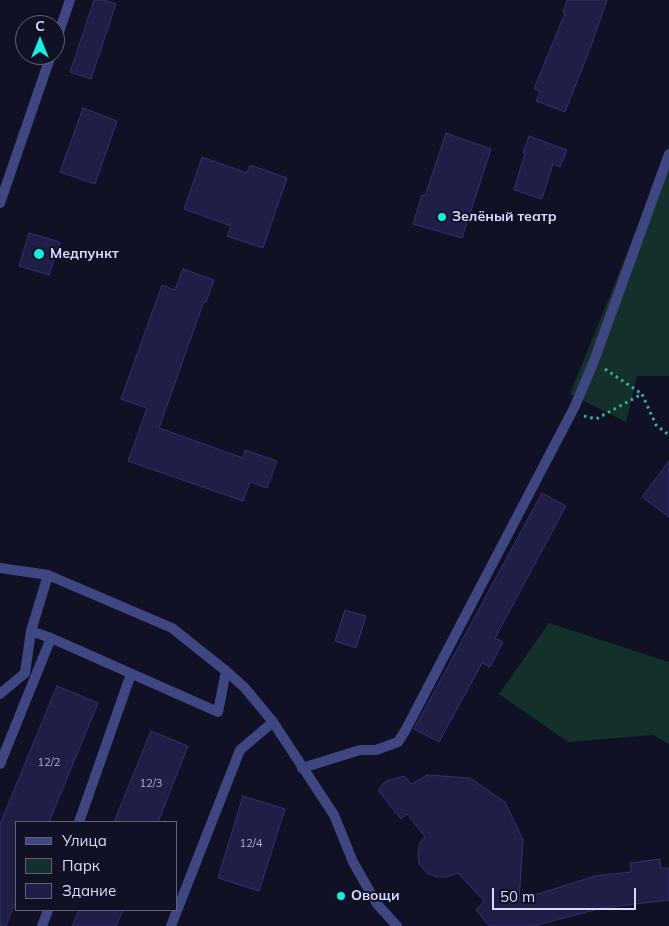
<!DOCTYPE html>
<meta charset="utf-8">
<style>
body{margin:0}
#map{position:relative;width:669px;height:926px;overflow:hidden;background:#111126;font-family:Mulish,sans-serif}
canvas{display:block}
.legend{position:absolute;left:15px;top:821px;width:162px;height:90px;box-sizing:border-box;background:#111126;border:1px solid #61617c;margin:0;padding:6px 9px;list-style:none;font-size:15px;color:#d8dafd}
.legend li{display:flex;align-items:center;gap:10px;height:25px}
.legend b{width:25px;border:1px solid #61617c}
.north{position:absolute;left:15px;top:15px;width:50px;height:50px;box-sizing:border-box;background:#111126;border:1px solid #61617c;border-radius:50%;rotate:0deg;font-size:14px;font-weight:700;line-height:20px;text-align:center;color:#d8dafd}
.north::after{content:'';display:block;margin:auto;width:18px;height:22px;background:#0ff1e2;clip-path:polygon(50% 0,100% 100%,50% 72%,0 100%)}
.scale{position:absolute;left:492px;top:888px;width:144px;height:22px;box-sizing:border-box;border:2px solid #d8dafd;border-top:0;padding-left:6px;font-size:15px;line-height:18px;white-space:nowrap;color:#d8dafd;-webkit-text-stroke:4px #111126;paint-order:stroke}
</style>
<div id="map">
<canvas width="669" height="926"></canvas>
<ul class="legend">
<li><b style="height:6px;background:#3f4782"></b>Улица</li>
<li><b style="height:14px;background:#14302a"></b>Парк</li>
<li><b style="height:14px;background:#1f1e46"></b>Здание</li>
</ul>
<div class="north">С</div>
<div class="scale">50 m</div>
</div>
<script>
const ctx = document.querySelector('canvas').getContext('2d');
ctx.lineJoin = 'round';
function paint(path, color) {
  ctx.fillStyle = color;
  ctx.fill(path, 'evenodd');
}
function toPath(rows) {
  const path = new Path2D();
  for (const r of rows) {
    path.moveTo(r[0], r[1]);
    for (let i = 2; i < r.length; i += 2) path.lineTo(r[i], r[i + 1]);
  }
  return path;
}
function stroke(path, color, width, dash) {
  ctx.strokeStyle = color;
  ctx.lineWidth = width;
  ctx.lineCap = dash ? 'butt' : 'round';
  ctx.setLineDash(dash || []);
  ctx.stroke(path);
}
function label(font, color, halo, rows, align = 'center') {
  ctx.font = font + ' Mulish,sans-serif';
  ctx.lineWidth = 4;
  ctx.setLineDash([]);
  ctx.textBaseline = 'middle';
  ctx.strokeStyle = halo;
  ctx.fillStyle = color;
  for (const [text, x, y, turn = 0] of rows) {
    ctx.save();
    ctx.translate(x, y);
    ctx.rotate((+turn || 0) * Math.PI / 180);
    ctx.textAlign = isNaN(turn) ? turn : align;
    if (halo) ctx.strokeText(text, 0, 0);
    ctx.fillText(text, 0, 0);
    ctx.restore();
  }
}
paint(toPath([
 [669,149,669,376,637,376,626,422,570,394],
 [549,623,669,662,669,744,653,735,568,742,499,694]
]), '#14302a');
const building = toPath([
 [94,0,104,0,116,4,91,79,70,72,94,0],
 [567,0,607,0,591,46,565,112,536,101,540,91,534,89,565,13,563,12,567,0],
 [83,108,117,121,95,184,60,172,83,108],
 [446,133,491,149,462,238,413,224,422,195,425,196,446,133],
 [529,136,567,150,560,167,553,164,542,199,514,190,525,153,523,153,529,136],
 [202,157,247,173,250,165,287,178,263,248,227,236,231,226,184,209,202,157],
 [29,233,60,242,49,275,19,266,29,233],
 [183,269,214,280,206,302,204,301,159,428,243,458,245,450,277,461,267,488,250,482,243,501,128,461,147,408,121,399,162,285,175,290,183,269],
 [669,461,669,517,642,497,669,461],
 [542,493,566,506,495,638,503,642,490,667,482,663,439,742,414,729,542,493],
 [345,610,366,616,356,648,335,641,345,610],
 [57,686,98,703,49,822,16,822,16,901,6,926,0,926,0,824,57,686],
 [151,731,188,746,158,822,114,822,151,731],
 [427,775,470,778,505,802,523,840,519,900,595,876,631,872,630,863,660,859,661,868,669,868,669,900,602,908,533,926,489,926,476,910,484,901,458,873,447,877,437,877,427,873,419,864,418,855,419,844,425,837,407,814,401,819,378,790,386,781,404,776,412,784,427,775],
 [243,796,285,809,259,891,218,878,243,796],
 [79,910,123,910,116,926,72,926,79,910]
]);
paint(building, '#1f1e46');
stroke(building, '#333170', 1);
stroke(toPath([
 [605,369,642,394],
 [584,416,596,419,642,394,656,425,669,435]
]), '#37b296', 3, [2.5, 4]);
stroke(toPath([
 [31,631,51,638,218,712,226,671],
 [0,694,25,673,31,631,48,575],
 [0,764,51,638],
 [302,768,360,750,376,750,398,742,405,731,575,406,594,361,669,154],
 [79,822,131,674],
 [42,926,48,910],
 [171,926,240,750,273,722]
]), '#3f4782', 10);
stroke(toPath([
 [55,44,70,0],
 [0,203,51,55],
 [0,568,48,575,172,628,226,671,245,688,273,722,334,815,353,862,377,904,397,926]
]), '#3f4782', 10);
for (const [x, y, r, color] of [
 [442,217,5,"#0ff1e2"],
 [39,254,6,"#0ff1e2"],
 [341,896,5,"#0ff1e2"]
]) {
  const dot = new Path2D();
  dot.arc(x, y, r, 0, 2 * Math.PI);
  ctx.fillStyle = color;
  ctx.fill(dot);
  stroke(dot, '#111126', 2);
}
label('11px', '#aaabcf', null, [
 ["12/2",49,763],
 ["12/3",151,784],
 ["12/4",251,844]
]);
label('bold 14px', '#d8dafd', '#111126', [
 ["Зелёный театр",452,217],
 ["Медпункт",50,254],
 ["Овощи",351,896]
], 'left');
</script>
